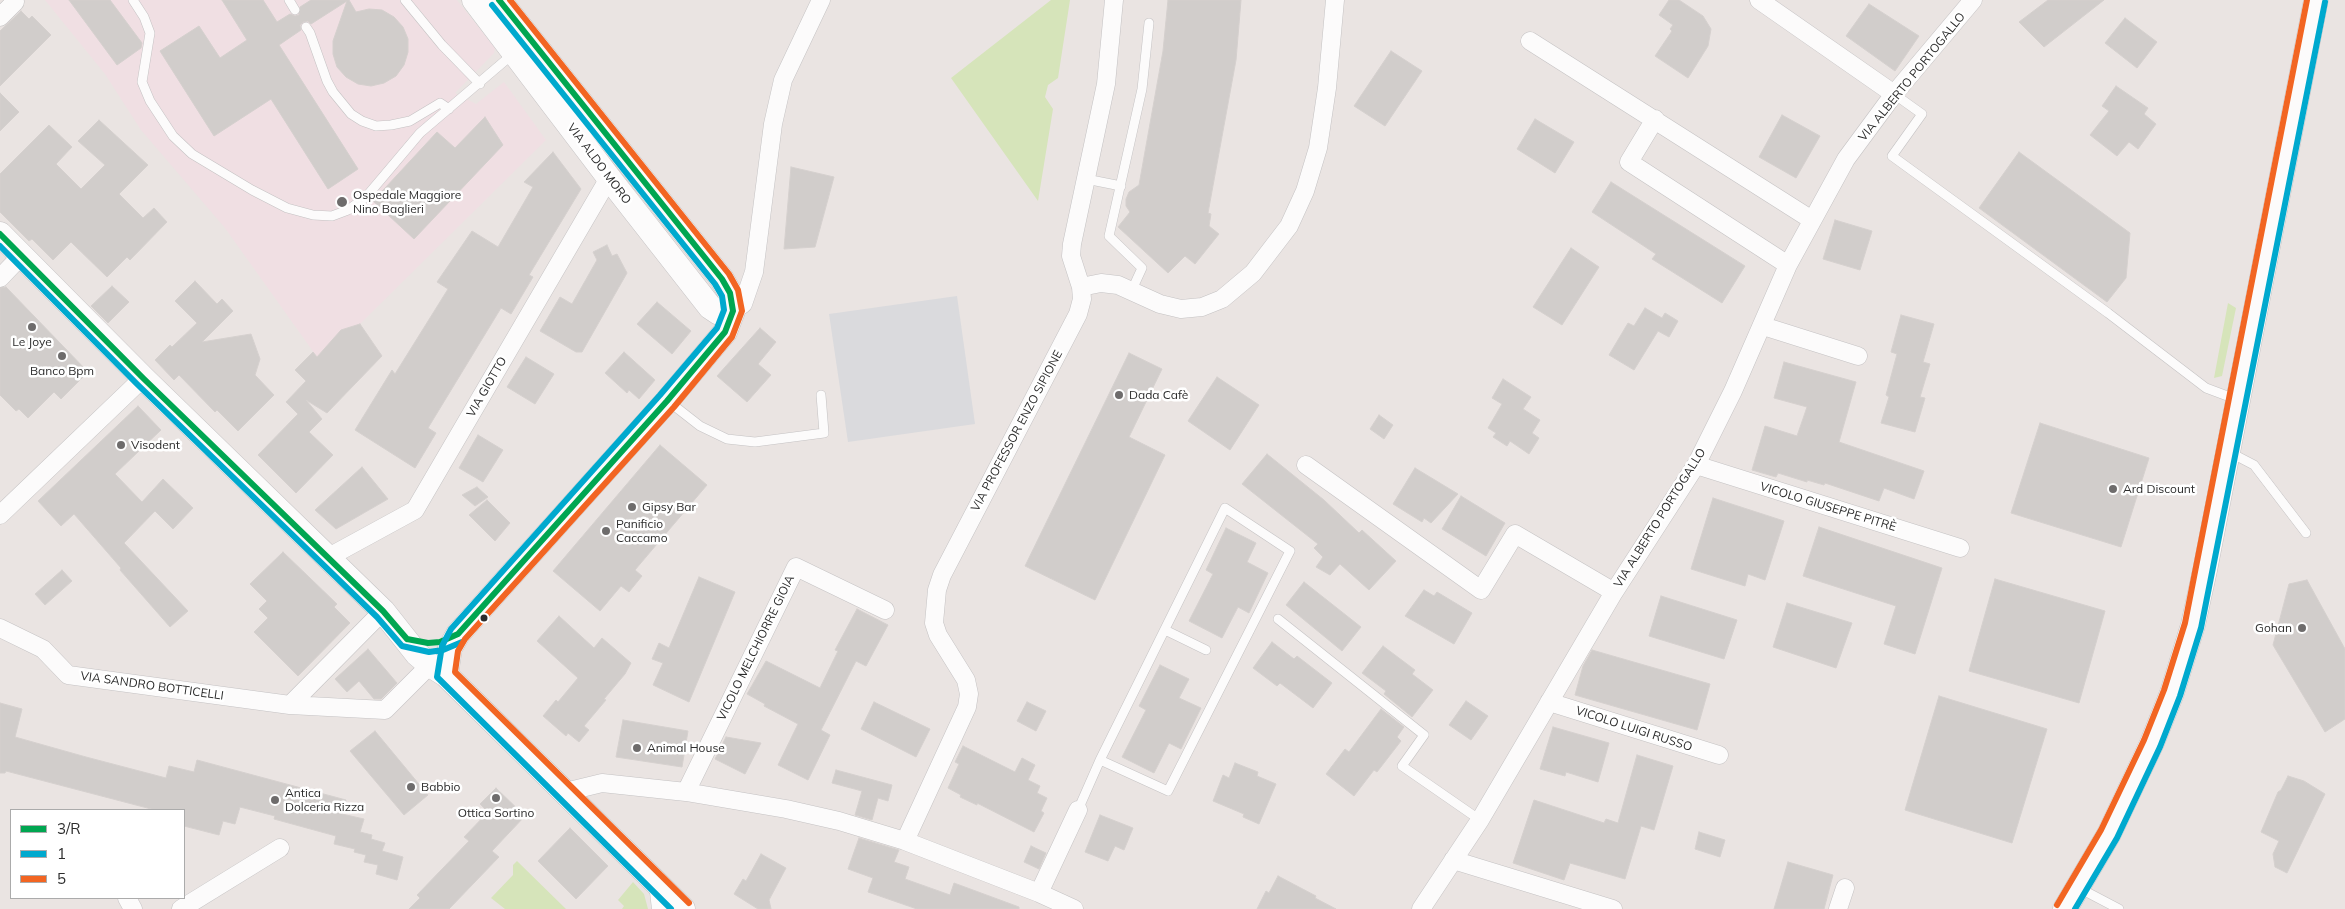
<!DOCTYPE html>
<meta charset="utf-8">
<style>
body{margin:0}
#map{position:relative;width:2345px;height:909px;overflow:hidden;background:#eae4e2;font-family:Mulish,sans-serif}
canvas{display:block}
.legend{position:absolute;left:10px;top:809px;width:175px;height:90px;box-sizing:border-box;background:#fff;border:1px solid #ababab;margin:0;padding:6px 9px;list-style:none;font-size:15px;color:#2c2c2c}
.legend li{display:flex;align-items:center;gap:10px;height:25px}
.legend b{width:25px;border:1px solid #ababab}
</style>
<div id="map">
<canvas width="2345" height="909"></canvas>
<ul class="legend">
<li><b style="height:6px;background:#00a651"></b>3/R</li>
<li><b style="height:6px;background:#00a9ce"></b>1</li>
<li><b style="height:6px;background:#f26522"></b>5</li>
</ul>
</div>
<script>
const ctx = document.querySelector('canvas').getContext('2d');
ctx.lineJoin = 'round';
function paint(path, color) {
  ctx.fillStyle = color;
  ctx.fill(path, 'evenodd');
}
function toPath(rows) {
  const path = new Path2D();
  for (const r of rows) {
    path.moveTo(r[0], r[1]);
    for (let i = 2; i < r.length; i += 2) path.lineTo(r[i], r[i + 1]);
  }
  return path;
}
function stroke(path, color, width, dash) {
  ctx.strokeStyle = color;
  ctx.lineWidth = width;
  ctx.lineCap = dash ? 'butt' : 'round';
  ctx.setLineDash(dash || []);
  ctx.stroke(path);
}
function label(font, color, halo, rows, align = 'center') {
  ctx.font = font + ' Mulish,sans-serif';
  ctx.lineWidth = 5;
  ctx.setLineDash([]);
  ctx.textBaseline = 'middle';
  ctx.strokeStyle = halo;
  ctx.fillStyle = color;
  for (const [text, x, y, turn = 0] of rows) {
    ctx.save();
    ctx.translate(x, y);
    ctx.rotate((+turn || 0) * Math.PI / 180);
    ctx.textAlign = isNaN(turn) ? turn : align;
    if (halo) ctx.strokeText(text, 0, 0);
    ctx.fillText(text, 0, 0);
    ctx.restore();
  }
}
paint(toPath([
 [45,0,457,0,495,48,494,53,455,93,476,104,504,82,546,140,360,324,317,357,225,228,141,130,105,74]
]), '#f0dfe3');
paint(toPath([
 [957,296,975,424,848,442,829,314]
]), '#dadadd');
paint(toPath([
 [1051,0,1070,0,1058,78,1048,85,1045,97,1053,109,1038,201,951,78],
 [2228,303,2236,308,2222,376,2214,378],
 [517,861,566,909,505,909,491,898,513,875,513,865],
 [633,882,644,894,648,909,622,909,624,906,618,900]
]), '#d6e4ba');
const building = toPath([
 [69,0,110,0,142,43,141,48,117,65,69,0],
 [222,0,263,0,277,22,290,14,295,16,299,15,300,7,311,0,349,0,356,12,369,9,382,10,394,17,403,27,408,39,408,52,404,65,396,76,384,83,371,86,358,84,346,77,337,67,333,54,333,41,347,1,311,24,308,21,303,22,300,25,301,30,279,45,358,169,328,189,271,99,214,136,160,51,199,26,220,58,247,40,222,0],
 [1168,0,1241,0,1236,60,1208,213,1211,214,1209,226,1219,234,1195,264,1185,256,1168,273,1118,227,1130,212,1126,206,1126,199,1129,192,1139,185,1163,51,1168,0],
 [1669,0,1679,0,1703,16,1711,29,1708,46,1688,78,1655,56,1672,31,1670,29,1673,25,1659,15,1669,0],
 [2048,0,2104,0,2044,47,2019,22,2048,0],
 [1869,4,1919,36,1895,71,1846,36,1869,4],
 [21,11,29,19,32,16,51,35,0,86,0,31,21,11],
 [2125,18,2157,42,2137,68,2105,43,2125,18],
 [1391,51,1422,71,1385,126,1354,106,1391,51],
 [2116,86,2148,108,2144,114,2156,124,2138,149,2129,142,2117,156,2090,135,2109,111,2102,106,2116,86],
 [0,93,19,112,0,131,0,93],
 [1782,115,1820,136,1796,178,1759,157,1782,115],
 [485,117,503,145,414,239,373,201,437,132,455,148,485,117],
 [1535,119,1574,142,1555,173,1517,149,1535,119],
 [99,120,148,165,119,194,143,218,154,208,167,222,130,260,127,257,107,277,71,242,53,260,32,239,29,241,0,212,0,174,49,125,72,147,56,164,81,189,105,165,78,141,99,120],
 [553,152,581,189,529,275,533,277,511,314,501,308,428,428,436,433,415,468,355,430,392,370,395,374,448,289,437,282,472,231,498,247,533,187,524,182,553,152],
 [2019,152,2130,233,2126,278,2107,302,1979,208,2019,152],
 [791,167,834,177,815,247,784,249,791,167],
 [1611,182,1745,266,1722,303,1652,259,1656,254,1592,212,1611,182],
 [1835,220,1872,231,1860,270,1823,259,1835,220],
 [607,245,612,256,617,254,627,273,582,352,576,352,540,331,560,297,572,304,597,260,593,252,607,245],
 [1571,248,1599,267,1562,325,1533,307,1571,248],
 [195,281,217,304,222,299,233,311,202,342,251,334,260,359,255,375,274,395,238,431,217,410,215,412,179,375,174,380,155,360,170,345,172,347,197,323,175,301,195,281],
 [112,286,129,302,108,323,91,306,112,286],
 [6,287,88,372,61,399,54,392,28,418,19,409,16,411,0,395,0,288,6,287],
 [657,302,691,331,672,354,637,324,657,302],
 [1645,308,1662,318,1665,313,1678,321,1669,337,1658,331,1634,370,1609,355,1628,323,1634,326,1645,308],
 [1901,315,1934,324,1923,362,1930,364,1920,397,1925,398,1915,432,1881,423,1889,397,1886,395,1897,354,1891,352,1901,315],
 [360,324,382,356,327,413,306,400,322,419,309,432,333,455,296,493,258,455,298,414,286,402,306,381,295,370,313,352,317,357,341,330,360,324],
 [760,328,776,342,758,364,771,375,747,402,717,376,760,328],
 [624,352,655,380,639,399,629,390,627,393,605,373,624,352],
 [1129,353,1162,369,1129,437,1165,455,1095,600,1025,566,1129,353],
 [526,357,554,374,535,404,507,387,526,357],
 [1784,362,1856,382,1839,442,1924,471,1914,499,1884,488,1879,501,1825,483,1824,485,1807,480,1807,482,1778,473,1776,477,1752,470,1765,426,1797,436,1807,407,1774,398,1784,362],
 [1217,377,1259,405,1230,450,1188,421,1217,377],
 [1503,379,1531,397,1523,409,1540,420,1532,433,1539,438,1529,454,1510,441,1507,446,1493,437,1496,433,1488,428,1502,404,1492,398,1503,379],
 [138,406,161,430,115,474,142,502,163,479,193,508,173,529,155,511,124,543,188,611,170,627,120,570,121,568,74,514,61,526,38,501,138,406],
 [1379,415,1393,425,1384,439,1370,429,1379,415],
 [2040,423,2149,458,2121,547,2011,513,2040,423],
 [478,435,503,450,483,482,459,468,478,435],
 [660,445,707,485,635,570,642,576,629,592,621,586,600,611,553,571,660,445],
 [1267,454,1324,500,1359,533,1362,530,1396,561,1369,590,1340,564,1330,575,1316,567,1323,557,1314,548,1318,544,1242,484,1267,454],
 [362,467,388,499,336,529,315,510,362,467],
 [1415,468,1458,494,1431,523,1424,518,1422,522,1393,504,1415,468],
 [477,487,488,497,475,506,462,495,477,487],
 [1461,496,1505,523,1486,556,1442,529,1461,496],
 [1713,498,1784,521,1765,580,1748,574,1745,586,1691,569,1713,498],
 [487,500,510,523,495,541,469,515,487,500],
 [1819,527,1942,568,1915,654,1884,644,1896,606,1803,576,1819,527],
 [1226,528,1256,543,1247,562,1268,573,1249,613,1238,607,1222,638,1189,621,1213,574,1206,570,1226,528],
 [283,552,337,604,334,607,350,623,298,676,254,632,268,618,259,609,267,601,250,584,283,552],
 [62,570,72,581,45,605,35,594,62,570],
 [699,577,735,592,689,702,653,685,663,663,652,659,659,643,669,648,699,577],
 [1995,579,2105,611,2079,703,1969,671,1995,579],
 [2307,580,2345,649,2345,719,2325,732,2273,645,2289,584,2307,580],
 [1304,582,1361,627,1342,651,1286,605,1304,582],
 [1424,590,1434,596,1437,592,1472,613,1454,644,1405,616,1424,590],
 [1661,596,1737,620,1724,659,1649,636,1661,596],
 [1787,603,1852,623,1836,668,1773,647,1787,603],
 [857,609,888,625,866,666,856,661,821,730,830,735,808,780,778,765,798,724,764,706,765,704,747,694,766,661,820,688,838,651,835,650,857,609],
 [559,616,594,648,602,638,631,663,625,674,604,699,606,700,584,726,589,730,579,742,568,733,566,736,543,716,556,700,558,702,578,678,537,641,559,616],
 [1272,642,1294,659,1297,656,1332,683,1313,708,1280,683,1277,686,1253,668,1272,642],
 [1383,646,1415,670,1412,674,1433,690,1412,717,1384,694,1386,691,1362,673,1383,646],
 [368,649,397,683,381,699,374,699,359,681,347,692,335,679,368,649],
 [1592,650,1710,684,1697,730,1575,695,1583,666,1592,650],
 [1160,665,1189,679,1179,698,1201,708,1181,749,1169,743,1154,773,1122,757,1146,710,1139,706,1160,665],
 [1939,696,2047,729,2012,843,1905,810,1939,696],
 [1466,701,1488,716,1471,740,1449,725,1466,701],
 [874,702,930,729,916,757,861,729,874,702],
 [1027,702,1046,711,1036,731,1017,721,1027,702],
 [0,703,22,709,15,737,86,757,166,778,169,766,194,772,197,760,346,800,342,814,364,819,360,832,372,835,371,839,385,843,382,851,403,857,397,880,376,874,378,865,364,862,366,855,354,852,355,849,334,844,336,836,274,819,275,816,240,807,235,824,223,821,219,835,184,826,184,810,155,810,6,771,5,773,0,773,0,703],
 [1381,709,1404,727,1397,737,1401,741,1377,772,1374,770,1354,796,1326,774,1345,749,1349,752,1381,709],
 [623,720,688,731,682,767,616,757,623,720],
 [1553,727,1609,743,1598,782,1566,772,1565,776,1540,769,1553,727],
 [375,731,428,795,404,815,350,751,375,731],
 [726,737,761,743,745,774,715,759,726,737],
 [963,746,1015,772,1022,758,1035,765,1028,780,1040,786,1037,793,1047,798,1041,811,1044,813,1034,832,977,803,977,805,960,797,961,795,948,788,959,764,955,762,963,746],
 [1637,755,1673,766,1654,830,1641,826,1625,879,1570,863,1564,880,1513,863,1534,800,1604,823,1606,819,1618,823,1637,755],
 [1235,763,1258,772,1257,776,1276,784,1259,824,1243,817,1244,814,1213,801,1223,775,1229,778,1235,763],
 [836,770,892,785,888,801,878,798,872,820,855,815,862,791,832,783,836,770],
 [2288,776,2304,781,2325,794,2287,873,2275,867,2273,854,2279,841,2261,832,2278,792,2281,790,2288,776],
 [496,788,525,816,492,851,499,857,449,909,409,909,420,898,417,895,469,841,464,837,488,812,480,804,496,788],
 [1100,815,1133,828,1124,850,1115,846,1108,861,1085,852,1100,815],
 [570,828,608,866,576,899,538,861,570,828],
 [1699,832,1725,840,1720,857,1695,849,1699,832],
 [859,838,899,850,894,862,909,867,905,879,950,895,954,883,1019,907,1019,909,917,909,868,892,873,878,848,869,859,838],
 [1031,846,1046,853,1039,869,1024,862,1031,846],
 [761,854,786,868,769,900,771,909,758,909,734,894,743,879,746,881,761,854],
 [1788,862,1833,875,1824,909,1774,909,1788,862],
 [1278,876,1316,896,1315,898,1336,909,1257,909,1266,891,1269,893,1278,876]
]);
paint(building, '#d1cdcb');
stroke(building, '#d5d0ce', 1);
const lane = toPath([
 [133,0,144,17,150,33,142,82,150,101,173,136,192,154,252,190,287,208,313,215,332,216,348,210,366,197,420,133,514,53],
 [289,0,295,10],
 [405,0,442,45,480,84],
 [306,27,310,33,327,81,333,92,351,114,362,121,376,126,391,125,410,121,440,103,449,109],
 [1894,94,1922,114,1892,156,2108,313,2206,388,2238,400],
 [1086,179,1121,186],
 [1131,292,1142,268,1109,236,1142,89,1149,23],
 [668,401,700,426,727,439,755,442,824,433,821,395],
 [2229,452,2254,465,2306,533],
 [1225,508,1290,551,1168,791,1100,760,1225,508],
 [1278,619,1424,735,1402,766,1480,820],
 [1165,630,1206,650],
 [1078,810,1100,760],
 [2079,888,2119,909]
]);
const street = toPath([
 [1759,0,1894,94],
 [0,17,15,2],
 [1530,41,1812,220],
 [1655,119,1629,162,1788,265],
 [0,278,22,255],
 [1081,287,1101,283,1118,285,1160,304,1181,309,1202,307,1222,299,1253,273,1289,226,1305,191,1318,148,1327,88,1335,0],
 [733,311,743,304,754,272,773,124,783,80,821,0],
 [1763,326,1858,356],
 [1306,465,1481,590,1515,534,1614,592],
 [1696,465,1960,548],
 [0,515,143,378],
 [327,558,415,510,609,178],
 [0,628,43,649,68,675,290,705,385,710,430,665],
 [1549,702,1719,755],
 [290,705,383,611],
 [565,792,602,783,686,792,786,809,839,821,905,841,1039,893,1074,909],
 [686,792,796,567,885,610],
 [905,841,967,707,969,694,966,680,938,635,934,623,937,590,942,575,1078,314,1082,299,1081,287,1071,256,1072,244,1106,84,1114,0],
 [1453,860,1613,909],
 [658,883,661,909],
 [1039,893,1078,810],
 [127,898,133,909],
 [181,909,280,848],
 [1421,909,1480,820,1614,592,1696,465,1733,391,1788,265,1846,159,1894,94,1973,0],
 [1838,909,1845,888]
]);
const secondary = toPath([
 [474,0,609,178,710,307,719,313,726,313,733,311],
 [0,234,143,378,383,611,417,654,430,665,446,675,683,909],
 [446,675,450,648,458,634,667,401,725,332,733,311,730,293,722,279,499,0],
 [2065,909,2109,834,2152,743,2172,693,2193,625,2205,570,2316,0]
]);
stroke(lane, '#c4c2c3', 10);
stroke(street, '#c4c2c3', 19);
stroke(secondary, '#c4c2c3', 25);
stroke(lane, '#fcfbfb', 9);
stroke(street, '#fcfbfb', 18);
stroke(secondary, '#fcfbfb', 24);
stroke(toPath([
 [0,234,143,378,383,611,407,639],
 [407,639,428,643,440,642,458,634,667,401,725,332,733,311,730,293,722,279,499,0]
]), '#00a651', 6);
stroke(toPath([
 [492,5,715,284,722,296,724,310,717,328,660,395,451,629,442,646,437,677,671,909],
 [0,246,137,384,377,617,402,646,429,652,443,650,462,642],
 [2075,909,2117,838,2160,747,2180,696,2201,628,2325,2]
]), '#00a9ce', 6);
stroke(toPath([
 [510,0,729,274,738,290,742,311,732,337,674,407,465,639,458,651,455,672,689,903],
 [2057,905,2101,830,2144,740,2164,690,2185,623,2307,0]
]), '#f26522', 6);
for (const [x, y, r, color] of [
 [342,202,6,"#6e6c6c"],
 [32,327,5,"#6e6c6c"],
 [62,356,5,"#6e6c6c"],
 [1119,395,5,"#6e6c6c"],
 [121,445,5,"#6e6c6c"],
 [2113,489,5,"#6e6c6c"],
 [632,507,5,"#6e6c6c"],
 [606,531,5,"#6e6c6c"],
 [484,618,4.5,"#2c2c2c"],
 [2302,628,5,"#6e6c6c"],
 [637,748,5,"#6e6c6c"],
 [411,787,5,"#6e6c6c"],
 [496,798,5,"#6e6c6c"],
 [275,800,5,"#6e6c6c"]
]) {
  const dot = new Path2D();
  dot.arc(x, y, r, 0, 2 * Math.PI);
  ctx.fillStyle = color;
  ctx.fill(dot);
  stroke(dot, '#fff', 2);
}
label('12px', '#2c2c2c', '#fff', [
 ["VIA ALBERTO PORTOGALLO",1912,77,-51],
 ["VIA ALDO MORO",599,164,53],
 ["VIA GIOTTO",487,387,-60],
 ["VIA PROFESSOR ENZO SIPIONE",1017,431,-62],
 ["VICOLO GIUSEPPE PITRÈ",1828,507,17],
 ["VIA ALBERTO PORTOGALLO",1660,518,-58],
 ["VICOLO MELCHIORRE GIOIA",756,648,-64],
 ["VIA SANDRO BOTTICELLI",152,686,8],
 ["VICOLO LUIGI RUSSO",1634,729,18]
]);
label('12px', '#2c2c2c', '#fff', [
 ["Ospedale Maggiore",353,195],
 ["Nino Baglieri",353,209],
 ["Le Joye",32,342,"center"],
 ["Banco Bpm",62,371,"center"],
 ["Dada Cafè",1129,395],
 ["Visodent",131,445],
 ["Ard Discount",2123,489],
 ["Gipsy Bar",642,507],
 ["Panificio",616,524],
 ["Caccamo",616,538],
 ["Gohan",2292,628,"right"],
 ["Animal House",647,748],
 ["Babbio",421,787],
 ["Antica",285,793],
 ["Dolceria Rizza",285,807],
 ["Ottica Sortino",496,813,"center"]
], 'left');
</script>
